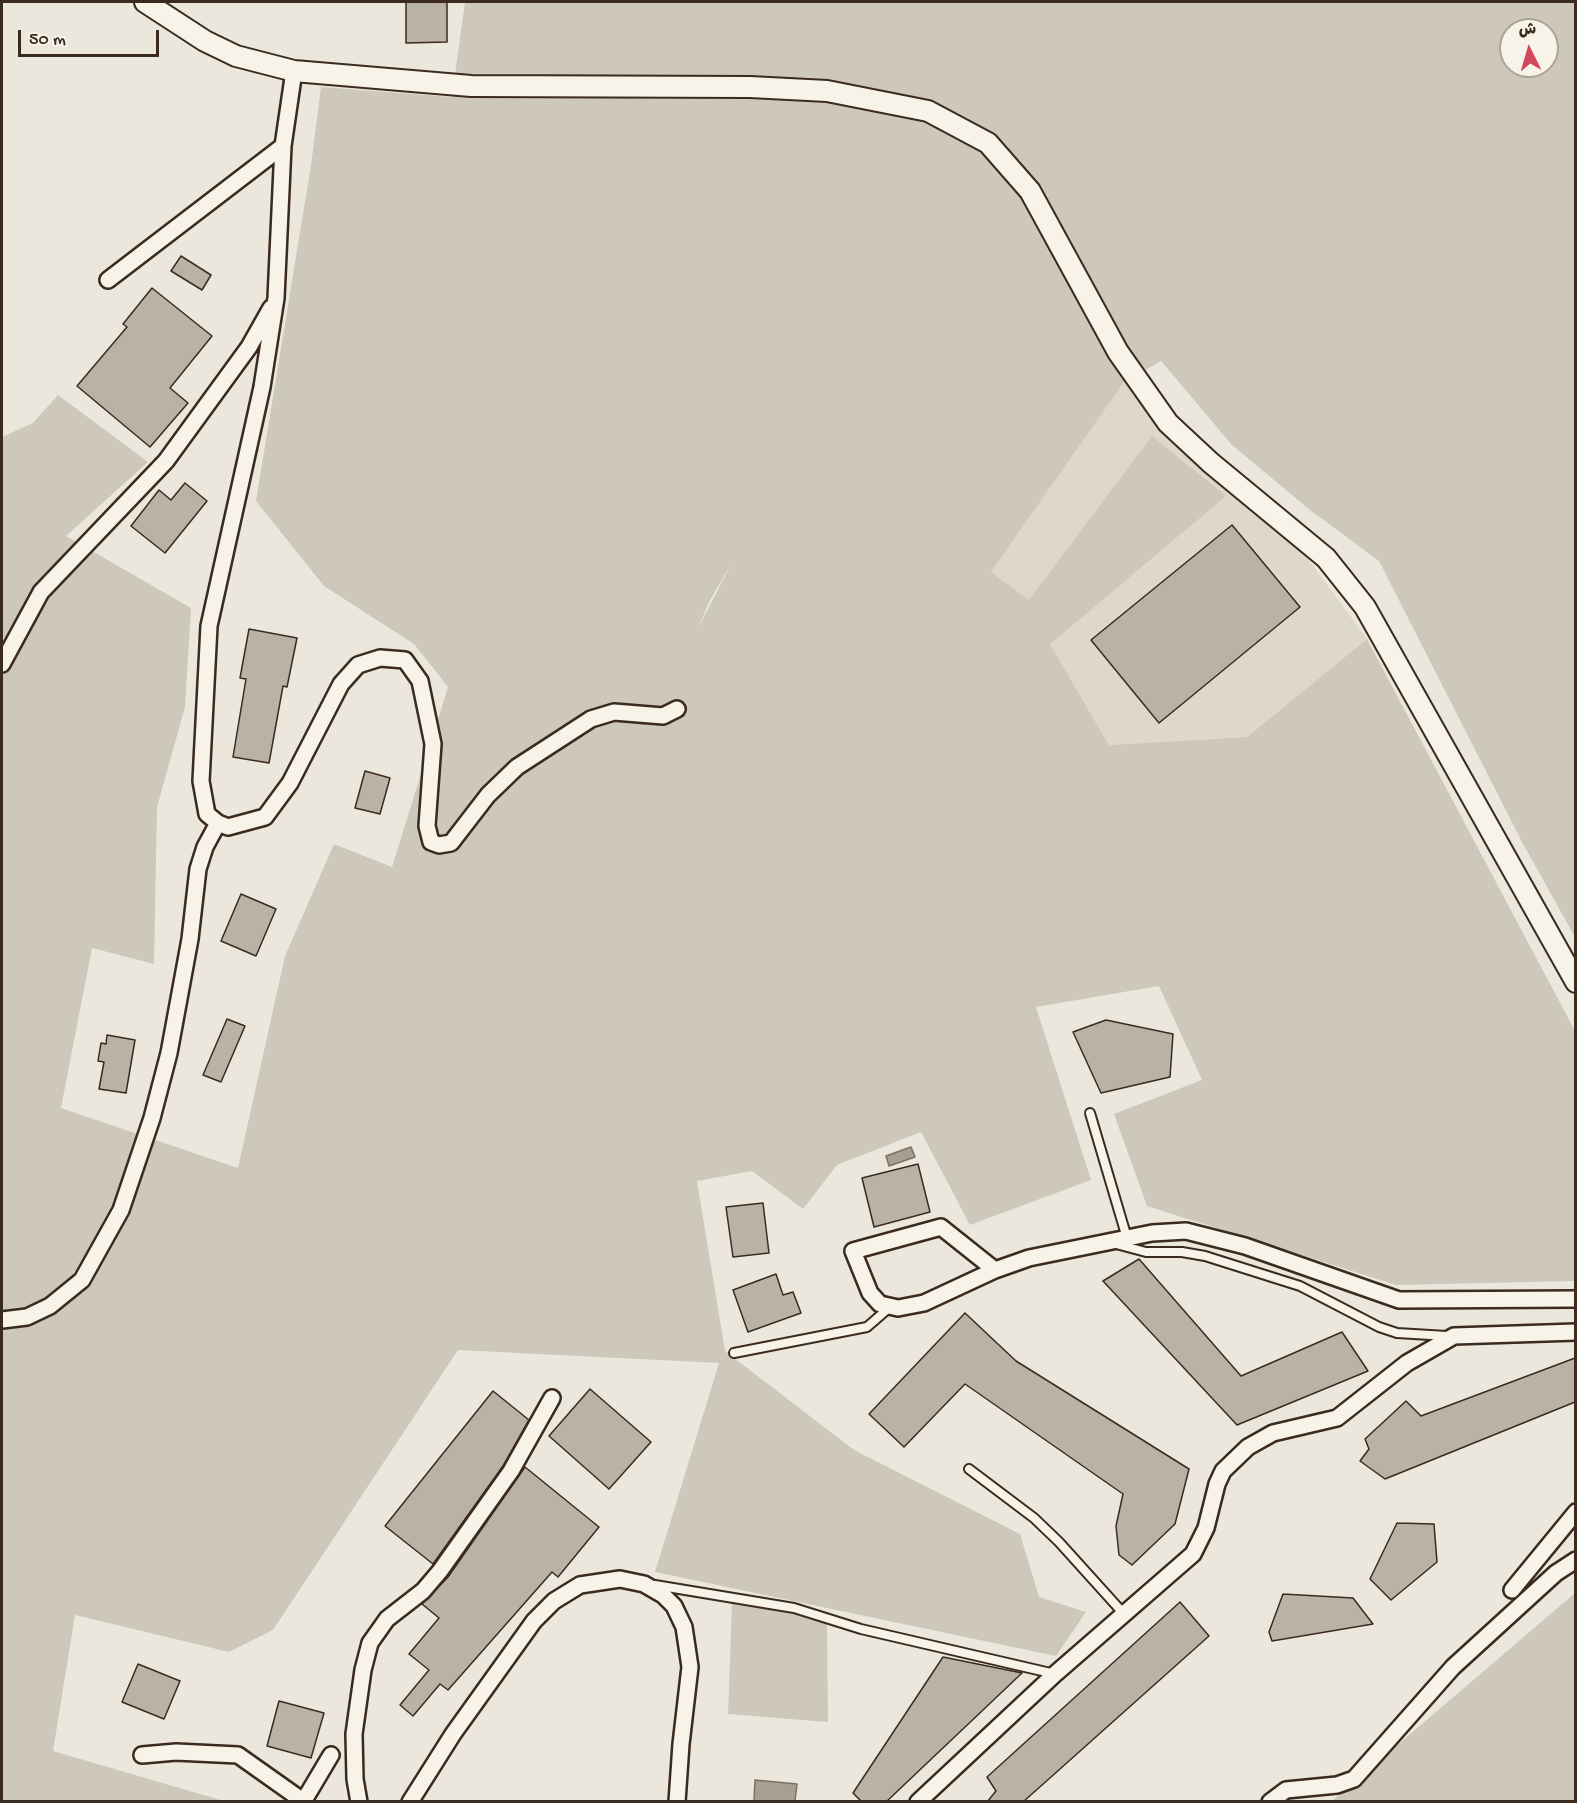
<!DOCTYPE html>
<meta charset="utf-8">
<style>
body{margin:0}
#map{position:relative;width:1577px;height:1803px;overflow:hidden;background:#ece7dc;font-family:"Gochi Hand","Playpen Sans Arabic",sans-serif}
canvas{display:block}
.frame{position:absolute;inset:0;border:3px solid #3b2a1e;pointer-events:none}
.north{position:absolute;left:1499px;top:18px;width:60px;height:60px;box-sizing:border-box;background:#f7f3e8;border:2px solid #aca397;border-radius:50%;rotate:355deg;font-size:16px;font-weight:700;line-height:24px;text-align:center;color:#3b2a1e}
.north::after{content:'';display:block;margin:auto;width:21px;height:27px;background:#d1495b;clip-path:polygon(50% 0,100% 100%,50% 72%,0 100%)}
.scale{position:absolute;left:18px;top:30px;width:141px;height:27px;box-sizing:border-box;border:3px solid #3b2a1e;border-top:0;padding-left:8px;font-size:18px;line-height:21px;white-space:nowrap;color:#3b2a1e;-webkit-text-stroke:4px #f7f3e8;paint-order:stroke}
</style>
<div id="map">
<canvas width="1577" height="1803"></canvas>
<div class="frame"></div>
<div class="north">ش</div>
<div class="scale">50 m</div>
</div>
<script>
const ctx = document.querySelector('canvas').getContext('2d');
ctx.lineJoin = 'round';
function paint(path, color) {
  ctx.fillStyle = color;
  ctx.fill(path, 'evenodd');
}
function toPath(rows) {
  const path = new Path2D();
  for (const r of rows) {
    path.moveTo(r[0], r[1]);
    for (let i = 2; i < r.length; i += 2) path.lineTo(r[i], r[i + 1]);
  }
  return path;
}
function stroke(path, color, width, dash) {
  ctx.strokeStyle = color;
  ctx.lineWidth = width;
  ctx.lineCap = dash ? 'butt' : 'round';
  ctx.setLineDash(dash || []);
  ctx.stroke(path);
}
paint(toPath([
 [1124,381,1300,548,1367,639,1247,737,1109,745,1050,644,991,572]
]), '#ddd7cc');
paint(toPath([
 [465,2,1575,2,1575,937,1522,842,1379,561,1310,510,1232,445,1161,361,1124,382,991,572,1029,600,1152,436,1226,496,1050,644,1109,745,1247,737,1367,639,1575,1031,1575,1281,1396,1285,1147,1206,1114,1114,1202,1080,1159,986,1036,1007,1091,1180,970,1225,921,1132,837,1165,803,1209,752,1171,697,1181,725,1351,854,1450,1020,1534,1039,1597,1086,1612,1056,1656,655,1572,719,1363,458,1350,273,1630,229,1652,75,1615,53,1751,224,1801,2,1801,2,437,33,423,58,395,148,462,66,536,191,608,185,707,157,807,154,964,92,948,61,1108,238,1168,285,956,334,844,392,867,448,687,414,644,324,586,256,501,311,165,321,87,452,97],
 [1511,30,1547,30,1547,66,1511,66],
 [733,561,698,628,709,602],
 [1575,1593,1575,1801,1332,1801],
 [732,1602,827,1621,828,1722,728,1714]
]), '#cec8bc');
const water = toPath([
 [911,1147,915,1157,889,1166,886,1156,911,1147],
 [755,1780,797,1784,795,1801,754,1801,755,1780]
]);
paint(water, '#a89f93');
stroke(water, '#7c7064', 1.5);
const building = toPath([
 [406,2,447,2,447,42,406,43,406,2],
 [181,256,211,275,202,290,171,271,181,256],
 [152,288,212,336,170,388,188,403,150,447,77,386,127,327,123,324,152,288],
 [185,483,207,501,165,553,131,526,159,490,171,500,185,483],
 [1232,525,1300,607,1159,723,1091,640,1232,525],
 [249,629,297,638,287,687,283,686,269,763,233,757,246,679,240,678,249,629],
 [365,771,390,778,380,814,355,808,365,771],
 [241,894,276,909,256,956,221,941,241,894],
 [227,1019,245,1026,221,1082,203,1075,227,1019],
 [1106,1020,1173,1034,1170,1077,1101,1093,1073,1032,1106,1020],
 [107,1035,135,1040,126,1093,99,1089,104,1062,98,1061,101,1043,106,1044,107,1035],
 [918,1164,930,1212,874,1227,862,1178,918,1164],
 [763,1203,769,1253,733,1257,726,1207,763,1203],
 [1139,1259,1241,1376,1342,1332,1368,1371,1237,1425,1103,1281,1139,1259],
 [776,1274,783,1295,793,1292,801,1313,748,1332,733,1290,776,1274],
 [965,1313,1016,1361,1189,1469,1175,1524,1132,1565,1119,1555,1116,1526,1123,1494,965,1384,904,1447,869,1414,965,1313],
 [1575,1358,1575,1402,1385,1479,1360,1461,1369,1449,1365,1439,1406,1401,1421,1416,1575,1358],
 [590,1389,651,1442,609,1489,549,1436,590,1389],
 [493,1391,529,1420,503,1466,433,1564,385,1526,493,1391],
 [525,1467,599,1527,558,1577,552,1572,448,1690,440,1684,413,1716,400,1705,429,1670,409,1654,439,1618,422,1604,448,1577,525,1467],
 [1397,1523,1434,1524,1437,1562,1391,1600,1370,1579,1397,1523],
 [1283,1594,1353,1598,1373,1624,1272,1641,1269,1632,1283,1594],
 [1180,1602,1209,1636,1023,1802,987,1802,996,1791,987,1777,1180,1602],
 [943,1657,1022,1673,886,1802,862,1802,853,1793,943,1657],
 [138,1664,180,1681,164,1719,122,1702,138,1664],
 [279,1701,324,1713,311,1758,267,1746,279,1701]
]);
paint(building, '#bab2a7');
stroke(building, '#3b2a1e', 1.5);
const service = toPath([
 [1090,1113,1127,1238],
 [1116,1244,1146,1252,1182,1252,1205,1256,1300,1286,1379,1327,1397,1333,1447,1336],
 [734,1353,867,1327,890,1307],
 [969,1469,1034,1518,1059,1542,1124,1614],
 [655,1585,794,1608,861,1629,1055,1674]
]);
const minor = toPath([
 [294,71,283,146,276,298,262,387,209,626,201,781,207,814,218,823,228,827,265,817,290,783,341,684,358,665,380,658,405,660,420,681,433,744,427,826,431,842,439,845,451,843,488,795,517,767,591,719,614,712,663,716,677,709],
 [108,280,283,146],
 [2,664,41,592,166,461,249,347,271,308],
 [995,1270,941,1227,853,1251,870,1293,880,1304,898,1308,924,1303,995,1270,1029,1258,1152,1233,1186,1231,1245,1246,1399,1300,1576,1299],
 [2,1320,27,1317,50,1306,82,1280,121,1210,152,1118,169,1053,190,939,198,869,205,847,218,823],
 [1512,1590,1576,1512],
 [142,1755,176,1752,238,1755,303,1801],
 [303,1802,331,1755],
 [359,1802,355,1779,354,1734,363,1670,370,1643,387,1619,423,1591,440,1571,511,1471,552,1398],
 [410,1802,453,1734,534,1621,554,1601,580,1585,620,1579,644,1584,663,1595,674,1606,684,1627,690,1667,681,1744,677,1802],
 [918,1802,1055,1674,1193,1554,1206,1528,1217,1484,1223,1471,1248,1447,1273,1433,1337,1418,1407,1363,1454,1336,1576,1332],
 [1270,1802,1286,1790,1337,1785,1354,1779,1453,1667,1556,1573,1576,1560]
]);
const tertiary = toPath([
 [145,2,205,41,236,56,294,71,471,86,750,87,827,91,928,111,988,143,1030,191,1118,352,1168,423,1211,463,1326,558,1365,607,1576,982]
]);
stroke(service, '#3b2a1e', 12);
stroke(minor, '#3b2a1e', 20);
stroke(tertiary, '#3b2a1e', 24);
stroke(service, '#f7f3e8', 8);
stroke(minor, '#f7f3e8', 15);
stroke(tertiary, '#f7f3e8', 20);
</script>
